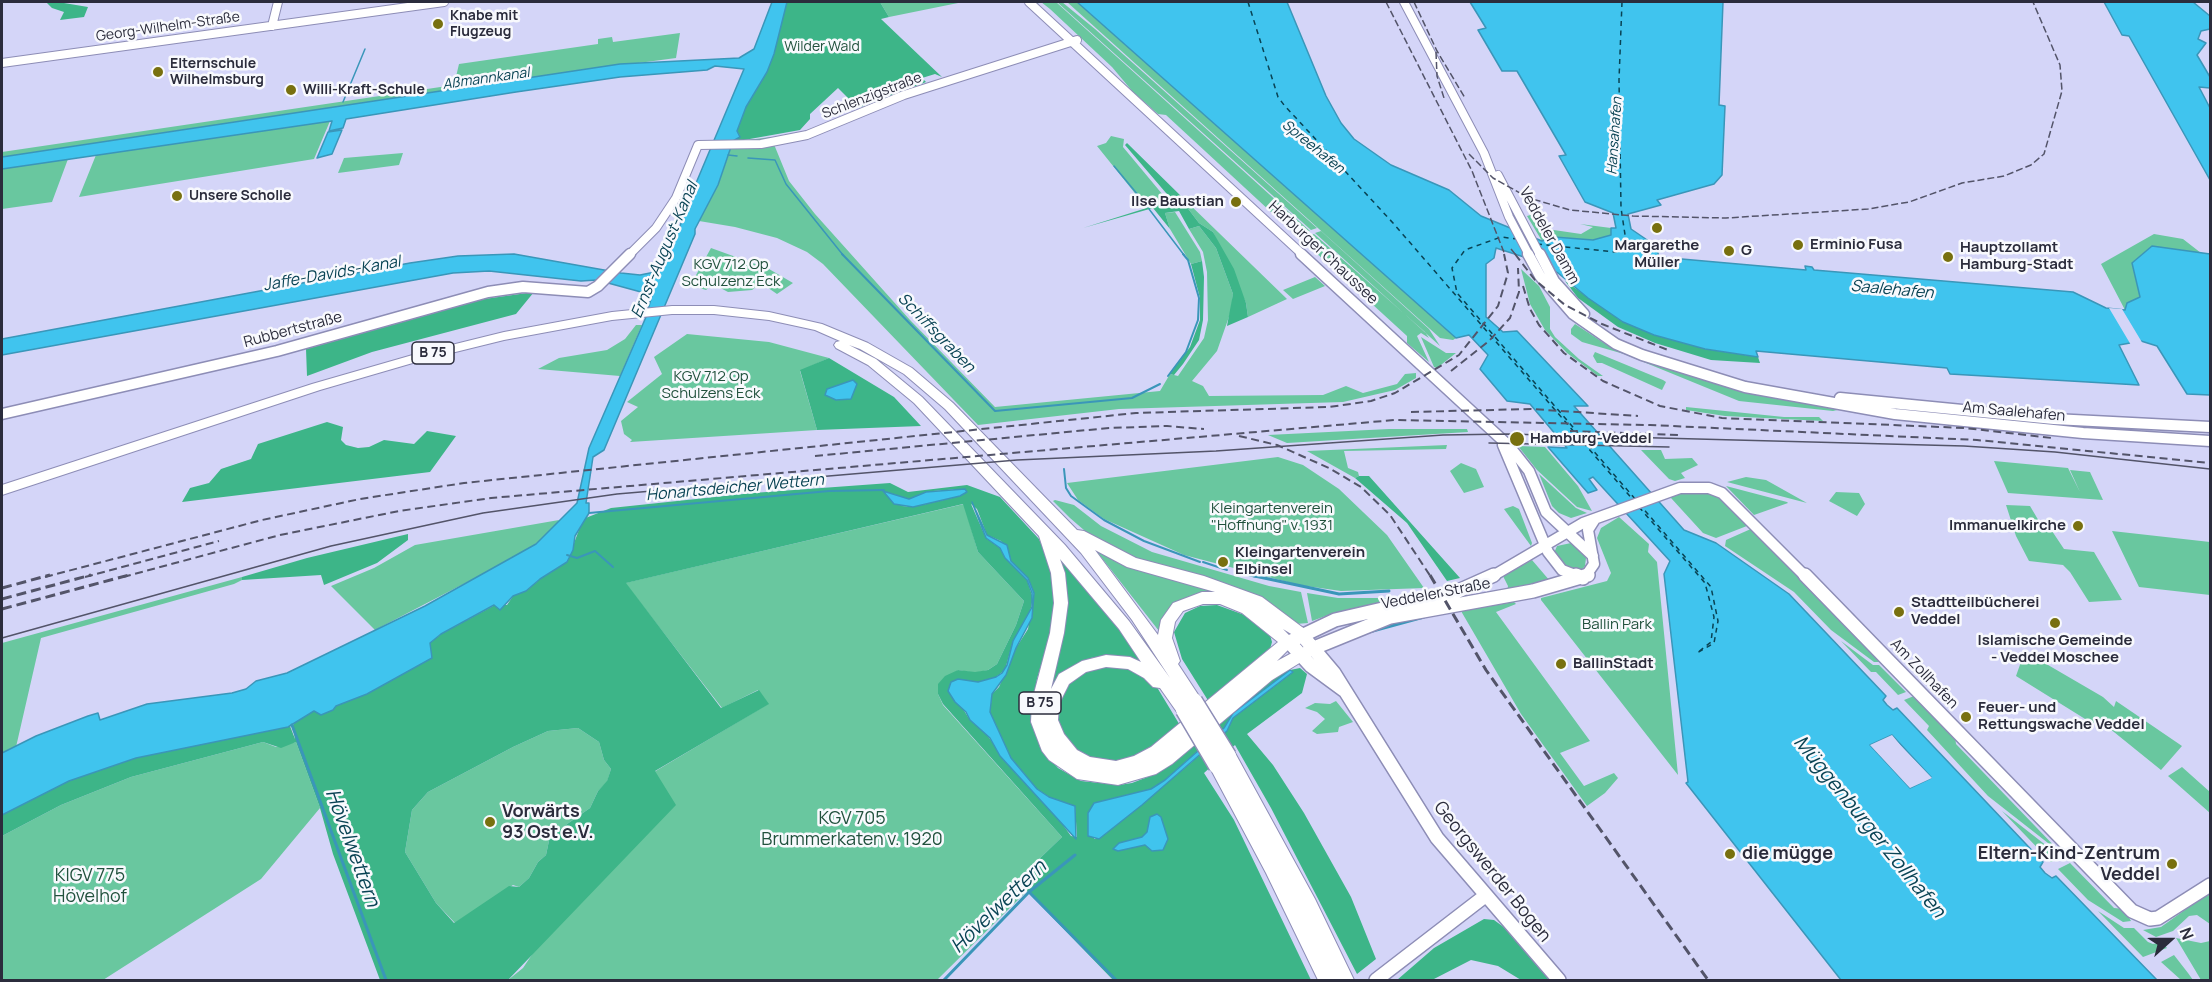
<!DOCTYPE html>
<meta charset="utf-8">
<style>
body{margin:0}
#map{position:relative;width:2212px;height:982px;overflow:hidden;background:#d4d5f8;font-family:Manrope,sans-serif}
canvas{display:block}
.frame{position:absolute;inset:0;border:3px solid #2b2c3c;pointer-events:none}
.north{position:absolute;left:2140px;top:910px;width:60px;height:60px;-webkit-text-stroke:4px #f8f9fd;paint-order:stroke;rotate:69deg;font-size:16px;font-weight:700;line-height:24px;text-align:center;color:#2b2c3c}
.north::after{content:'';display:block;margin:auto;width:21px;height:27px;background:#2b2c3c;clip-path:polygon(50% 0,100% 100%,50% 72%,0 100%)}
</style>
<div id="map">
<canvas width="2212" height="982"></canvas>
<div class="frame"></div>
<div class="north">N</div>
</div>
<script>
const ctx = document.querySelector('canvas').getContext('2d');
ctx.lineJoin = 'round';
function paint(path, color) {
  ctx.fillStyle = color;
  ctx.fill(path, 'evenodd');
}
function toPath(rows) {
  const path = new Path2D();
  for (const r of rows) {
    path.moveTo(r[0], r[1]);
    for (let i = 2; i < r.length; i += 2) path.lineTo(r[i], r[i + 1]);
  }
  return path;
}
function stroke(path, color, width, dash) {
  ctx.strokeStyle = color;
  ctx.lineWidth = width;
  ctx.lineCap = dash ? 'butt' : 'round';
  ctx.setLineDash(dash || []);
  ctx.stroke(path);
}
function label(font, color, halo, rows, align = 'center') {
  ctx.font = font + ' Manrope,sans-serif';
  ctx.lineWidth = 5;
  ctx.setLineDash([]);
  ctx.textBaseline = 'middle';
  ctx.strokeStyle = halo;
  ctx.fillStyle = color;
  for (const [text, x, y, turn = 0] of rows) {
    ctx.save();
    ctx.translate(x, y);
    ctx.rotate((+turn || 0) * Math.PI / 180);
    ctx.textAlign = isNaN(turn) ? turn : align;
    if (halo) ctx.strokeText(text, 0, 0);
    ctx.fillText(text, 0, 0);
    ctx.restore();
  }
}
paint(toPath([
 [880,2,963,2,889,17],
 [1033,2,1056,2,1310,231,1297,236,1166,115,1158,114,1133,92,1112,67,1050,9,1041,2,1037,4],
 [1057,2,1062,2,1095,29,1317,228,1311,230],
 [1067,2,1077,2,1456,338,1453,340,1440,338],
 [680,33,676,58,541,76,2,157,2,152,454,85,459,64,598,44,598,39,612,37,613,42],
 [330,121,314,159,79,197,96,155],
 [1111,136,1124,139,1123,147,1168,201,1146,207,1097,146,1106,143],
 [771,137,789,181,815,214,910,320,995,407,1160,391,1170,374,1178,376,1204,338,1208,320,1207,272,1203,252,1189,229,1199,226,1216,248,1233,294,1231,311,1217,351,1192,381,1203,386,1209,396,1323,395,1346,386,1363,393,1397,384,1405,374,1416,373,1416,378,1395,390,1343,402,1119,409,978,425,823,264,807,252,777,238,735,227,699,221,718,185,733,142],
 [403,153,399,165,338,173,344,158],
 [68,159,52,202,2,209,2,169],
 [1184,199,1287,299,1248,317,1246,303,1213,232,1199,223,1183,202],
 [1175,212,1200,252,1202,261,1191,264,1170,229,1165,213],
 [1534,214,1535,216,1530,217,1535,220,1539,231,1547,232,1547,229,1581,234,1593,227,1580,224,1611,228,1611,235,1593,240,1554,237,1542,241,1527,216],
 [1321,231,1429,329,1440,346,1315,233],
 [1314,234,1425,332,1429,338,1421,333,1417,336,1429,362,1407,343,1407,336,1301,239],
 [2154,234,2183,239,2201,253,2152,246,2132,263,2140,297,2127,303,2125,310,2101,264],
 [711,248,769,269,793,283,777,294,761,283,752,290,728,292,713,284,706,290,696,287,701,280,695,277],
 [1521,269,1539,286,1550,307,1550,329,1555,337,1579,359,1603,376,1598,376,1567,353,1545,330,1530,304],
 [1315,277,1325,286,1293,299,1283,290],
 [1575,324,1604,343,1696,378,1769,397,1846,408,1833,411,1739,401,1624,354,1582,342,1571,334,1571,329],
 [636,325,642,325,620,376,538,369,559,358,607,350,625,339],
 [687,334,769,342,829,358,800,371,817,430,630,442,632,440,624,434,621,421,638,407,627,402,662,374,654,357],
 [1421,337,1446,353,1456,353,1437,368,1434,367],
 [1595,352,1663,380,1666,382,1662,390,1602,363,1597,363,1593,356],
 [1686,407,1784,417,1819,417,1823,421,1725,416,1686,410],
 [1389,429,1467,429,1468,432,1287,443,1268,435],
 [1447,445,1446,449,1344,451,1348,468,1358,472,1359,476,1355,478,1307,451],
 [1518,446,1545,447,1578,486,1592,511,1577,507,1537,470],
 [1641,450,1661,450,1665,459,1692,458,1698,465,1681,473,1685,478,1675,481,1669,479],
 [1278,457,1303,465,1339,489,1387,535,1424,588,1341,591,1299,585,1184,555,1104,519,1078,500,1067,483],
 [1994,461,2068,468,2080,492,2070,470,2090,472,2103,500,2008,493],
 [1461,463,1476,469,1484,487,1464,493,1450,471],
 [1539,474,1576,508,1587,513,1571,518,1559,513,1552,506],
 [1746,477,1766,480,1807,503,1727,482],
 [1726,486,1787,502,1788,503,1754,515],
 [1697,490,1717,495,1752,524,1716,538,1703,533,1671,498,1671,495],
 [1836,492,1859,493,1865,504,1857,516,1829,501],
 [1055,500,1074,505,1101,526,1152,552,1269,586,1301,592,1308,623,1296,624,1260,598,1243,590,1137,561,1092,537,1070,518,1053,501],
 [964,504,978,552,1024,601,1016,625,997,664,988,670,975,673,958,670,938,694,943,705,1062,837,1034,864,1027,891,937,980,508,980,523,968,654,772,768,704,758,690,722,708,625,583],
 [2006,505,2030,506,2043,528,2052,531,2064,549,2094,552,2122,600,2089,602,2070,572,2063,565,2029,561,2016,536],
 [1513,506,1519,509,1532,543,1531,546,1504,509],
 [1619,517,1649,544,1648,552,1657,562,1678,775,1541,600,1541,598,1607,581,1611,573,1597,538,1601,528],
 [559,520,552,531,525,552,375,630,331,586,374,568,415,545],
 [1753,528,1757,536,1898,675,1895,676,1881,662,1874,662,1831,630,1794,592,1725,546,1726,540],
 [2112,531,2210,542,2210,595,2139,587],
 [1571,543,1576,545,1586,558,1585,566,1581,571,1567,570,1554,553,1557,546],
 [1094,548,1117,561,1218,592,1195,594,1174,604,1162,620,1159,631],
 [1532,560,1550,581,1507,592,1508,586,1503,576],
 [242,577,242,580,234,584,41,638,16,747,2,753,2,643],
 [1307,593,1338,598,1396,598,1395,602,1334,613,1312,621],
 [1514,602,1516,604,1496,612,1590,741,1560,753,1584,786,1614,773,1618,778,1605,793,1587,806,1521,714,1461,611],
 [1841,641,1873,665,1879,665,1906,692,1898,695,1876,672,1871,672],
 [2027,656,2036,658,2103,697,2114,707,2116,701,2182,746,2161,770,2109,728,2110,723,2102,725,2090,722,2016,676,2022,659],
 [1914,696,1955,736,1956,744,2062,854,1988,796,1927,730,1929,726,1904,700],
 [1336,701,1353,722,1339,727,1338,732,1317,734,1312,731,1325,719,1317,712,1305,708,1315,703,1330,704],
 [578,728,599,742,604,760,611,769,607,782,598,791,590,808,550,836,546,855,538,862,529,878,519,887,513,885,455,923,436,903,405,852,412,810,428,792,513,747,548,731],
 [263,742,276,747,296,742,320,808,261,879,103,980,2,980,2,836,61,805,131,777],
 [2182,767,2210,792,2210,813,2168,776],
 [2002,811,2061,857,2051,862],
 [2070,863,2114,908,2124,909,2131,921,2123,922,2088,900,2058,869],
 [2210,892,2210,924,2197,915,2189,916,2173,931,2156,937,2143,930,2161,927],
 [2098,911,2124,928,2134,928,2148,942,2153,944,2162,942,2167,948,2143,957],
 [2176,938,2201,943,2210,941,2210,980,2201,980],
 [2174,955,2188,973,2193,980,2181,980,2161,962]
]), '#69c79f');
paint(toPath([
 [46,2,58,2,88,7,84,17,60,20,64,12,52,8],
 [787,2,880,2,889,17,881,19,942,77,935,74,922,78,926,82,858,108,838,88,810,114,810,119,800,130,733,142,740,136,737,131,746,107,767,72],
 [1127,143,1184,199,1183,202,1199,223,1213,232,1234,269,1246,303,1248,317,1227,326,1233,294,1216,248,1199,226,1189,229,1179,211,1165,213,1170,229,1153,208,1083,228,1172,200,1125,145],
 [1202,261,1204,277,1203,320,1199,340,1183,364,1174,375,1170,374,1190,347,1200,320,1200,298,1191,264],
 [1565,281,1623,322,1654,335,1705,349,1758,357,1760,363,1711,360,1655,343,1618,327,1578,298],
 [534,292,516,314,372,352,307,376,306,349,484,299],
 [829,358,894,397,921,426,817,430,800,370],
 [327,422,343,427,341,440,346,445,358,448,369,447,384,440,414,444,427,431,456,436,430,472,182,502,190,488,209,483,221,469,251,459,258,444],
 [1359,476,1369,476,1460,578,1447,581,1407,523,1355,478],
 [890,483,908,492,967,485,1000,497,1039,539,1054,574,1055,618,1037,679,1031,719,1040,747,1058,768,1081,781,1119,785,1132,783,1158,773,1256,691,1285,671,1300,668,1307,674,1302,693,1247,734,1273,765,1304,813,1351,897,1376,959,1357,974,1271,808,1235,745,1204,773,1234,820,1311,980,1113,980,1027,891,1034,864,1062,837,943,704,938,694,938,684,945,676,958,670,975,672,988,670,997,664,1016,625,1024,601,978,552,963,504,626,583,721,708,759,690,769,704,655,771,676,805,508,980,380,980,333,854,320,808,296,742,281,748,263,742,131,777,61,805,2,836,2,815,8,809,69,781,136,758,283,726,290,726,295,739,293,725,298,719,314,711,333,710,336,706,367,694,431,658,430,643,441,634,495,605,507,605,513,596,526,591,540,579,567,562,583,519,611,508,753,493],
 [961,489,952,498,913,507,902,506,886,492,909,499,933,491],
 [971,504,977,509,987,535,1001,541,1011,561,1028,578,1034,593,1028,629,1016,648,999,687,992,694,990,712,1011,758,1037,789,1049,797,1075,806,1077,837,1071,836,1058,818,1000,756,996,747,984,731,970,720,963,709,978,682,996,677,1005,670,1013,641,1029,617,1033,598,1027,580,1005,558,1000,548,986,538],
 [1290,670,1293,672,1233,718,1227,731,1186,767,1099,839,1094,839,1094,803,1151,789,1165,780,1224,728,1233,713],
 [578,728,599,742,604,760,611,769,607,781,598,791,590,808,550,836,546,855,538,862,529,878,519,887,509,886,454,923,436,903,405,852,412,810,428,792,513,747,548,731],
 [408,534,408,540,377,563,324,585,321,575,242,580,242,577,307,558],
 [1059,559,1061,559,1121,630,1143,663,1105,656,1091,658,1059,676,1048,692],
 [1217,605,1250,617,1270,635,1272,642,1270,649,1209,702,1182,659,1174,632,1185,613,1200,606],
 [1094,666,1128,667,1155,684,1181,727,1154,749,1126,762,1098,763,1067,745,1054,712,1067,682],
 [1484,919,1494,920,1505,928,1551,980,1521,980,1498,966,1471,960,1432,980,1397,980,1434,948]
]), '#3db588');
const water = toPath([
 [772,2,787,2,774,54,767,72,746,107,737,131,740,137,733,141,718,185,695,229,695,234,604,450,593,457,586,503,589,503,589,513,575,536,573,550,567,562,540,579,526,591,513,596,500,610,494,605,441,634,430,643,432,658,367,694,336,706,333,710,321,715,314,711,288,727,136,758,69,781,2,815,2,753,36,736,88,716,98,713,100,720,147,704,232,693,246,689,256,681,287,673,425,606,536,544,577,503,589,448,646,317,652,295,597,280,581,281,489,271,453,273,2,355,2,339,410,263,458,256,514,254,621,273,640,275,655,272,664,265,675,240,691,195,744,69,715,66,707,70,620,77,516,92,346,119,343,128,329,131,332,121,2,169,2,157,620,64,739,58,754,49,772,2],
 [1077,2,1287,2,1326,96,1341,123,1354,139,1391,165,1449,190,1481,216,1542,241,1554,237,1593,240,1611,235,1611,228,1616,228,1613,213,1585,202,1559,156,1566,155,1517,71,1502,71,1478,30,1486,28,1470,2,1723,2,1719,105,1725,106,1722,175,1714,184,1657,200,1661,205,1628,214,1631,229,1656,246,1659,257,1806,270,1805,266,1812,267,1814,270,2073,292,2106,308,2125,310,2127,303,2140,297,2132,263,2152,246,2210,254,2210,395,2187,394,2157,346,2141,341,2119,345,2139,385,1950,374,1947,368,1756,351,1758,357,1705,349,1654,335,1623,322,1588,298,1558,273,1524,257,1496,248,1494,258,1486,264,1486,317,1503,332,1517,331,1588,406,1574,406,1684,530,1716,543,1789,594,1886,696,1883,700,1887,705,1893,710,1897,708,2043,862,2040,867,2045,873,2052,878,2056,876,2157,980,1841,980,1686,783,1688,782,1664,574,1670,561,1593,477,1589,479,1597,490,1588,493,1548,447,1567,448,1530,404,1507,401,1480,369,1488,355,1469,335,1456,338,1077,2],
 [1892,735,1931,777,1931,778,1910,788,1870,745,1892,735],
 [2104,2,2193,2,2210,16,2210,29,2201,31,2198,39,2206,43,2197,55,2210,77,2210,88,2199,87,2210,108,2210,180,2129,36,2122,35,2104,2],
 [342,130,332,154,317,158,328,132,342,130],
 [853,380,857,384,851,399,836,400,825,395,827,389,853,380],
 [965,489,967,492,960,496,913,507,894,504,883,491,909,499,926,492,965,489],
 [972,502,987,535,1007,545,1011,561,1028,578,1034,593,1032,618,1016,648,1006,675,992,694,990,712,1011,758,1037,789,1049,797,1075,806,1076,839,1000,756,990,738,970,720,966,712,955,702,948,691,951,682,958,679,978,682,996,677,1002,673,1007,665,1013,641,1032,607,1032,593,1027,580,1005,558,1000,548,986,538,972,502],
 [1290,670,1293,672,1233,718,1227,731,1142,805,1099,839,1088,836,1088,813,1094,803,1151,789,1165,780,1224,728,1233,713,1290,670],
 [1157,814,1161,817,1168,839,1163,850,1152,851,1145,845,1118,851,1113,849,1119,843,1142,837,1147,832,1150,817,1157,814]
]);
paint(water, '#40c4ee');
stroke(water, '#3a96b9', 1.5);
paint(toPath([
 [2109,308,2122,309,2143,344,2131,345],
 [1892,735,1901,746,1932,778,1910,788,1870,745],
 [1891,739,1899,748,1927,777,1910,785,1875,746]
]), '#d4d5f8');
stroke(toPath([
 [343,102,365,49],
 [728,155,737,156],
 [748,158,775,160,786,184,843,255],
 [1114,166,1148,207],
 [1149,209,1184,255]
]), '#3a96b9', 1.5);
stroke(toPath([
 [842,254,995,411,1132,398,1160,384],
 [1168,376,1186,352,1198,320,1199,298,1188,260,1183,254],
 [1064,469,1066,488,1071,496,1104,520,1144,541,1200,562],
 [589,513,829,491,884,490],
 [567,555,577,558,595,551,613,567],
 [1203,562,1227,570],
 [1248,575,1257,577]
]), '#3a96b9', 2);
stroke(toPath([
 [1250,575,1339,594,1389,591],
 [1369,632,1424,617],
 [292,725,386,980],
 [1030,893,1116,980],
 [944,980,1029,892,1075,855]
]), '#3a96b9', 3);
stroke(toPath([
 [1248,2,1278,97,1284,105,1393,223,1634,501],
 [1518,239,1501,237,1465,250,1452,268,1457,293,1636,500],
 [1537,244,1615,252,1627,248,1621,208,1619,80,1622,2],
 [1639,507,1705,583,1714,617,1711,642,1697,653,1714,643,1718,621,1711,587,1641,506]
]), '#094354', 1.5, [5, 4.5]);
const secondaryFar2 = toPath([
 [1029,2,1303,255],
 [272,26,278,2],
 [2,63,444,2],
 [629,255,656,228,676,198,698,145,761,144,807,135,904,95,1077,40]
]);
const secondaryFar1 = toPath([
 [1301,254,1510,447,1529,471,1546,512,1593,556],
 [2,414,277,351,488,292,523,287,588,292,598,286,630,254],
 [1503,445,1548,552,1562,570,1580,577],
 [1491,577,1583,523,1680,488,1709,488,1722,493,1806,577],
 [1585,577,1594,564,1588,530,1595,519]
]);
const secondary = toPath([
 [1576,575,1583,578],
 [1805,575,2132,911,2150,919,2158,918,2210,885],
 [1301,634,1334,673,1437,838,1559,980],
 [1309,650,1390,617,1533,591,1588,575],
 [1345,691,1311,666,1289,642,1335,620,1456,592,1494,575],
 [1376,980,1485,896]
]);
const primaryFar1 = toPath([
 [1404,2,1484,153,1509,217,1529,255],
 [1498,175,1540,255]
]);
const primary = toPath([
 [1528,254,1540,276,1573,314,1616,344,1642,355,1745,387,1895,414,2083,433,2210,441],
 [1540,254,1554,281,1584,314],
 [1840,398,2054,419,2210,427]
]);
const highway = toPath([
 [672,306,714,306,769,312,822,324,868,343,912,368,953,403,1077,530,1084,531,1136,558,1204,576,1262,597,1306,630,1308,634,1306,638,1301,640,1283,629,1296,642,1277,661,1301,648,1306,649,1309,654,1306,659,1272,680,1172,764,1156,774,1118,785,1077,779,1049,760,1042,751,1031,722,1032,701,1050,633,1054,603,1051,573,1039,536,914,403,868,365,836,348,834,345,836,342,840,341,815,330,769,320,714,314,672,314,612,320,504,340,423,360,320,390,2,495,2,485,312,384,423,352,504,332,612,312,672,306],
 [849,345,860,349,904,374,945,409,1081,553,1132,620,1170,678,1129,621,1065,545,922,397,876,359,849,345],
 [1095,550,1127,567,1215,592,1202,592,1173,603,1161,620,1158,635,1095,550],
 [1060,559,1119,629,1141,662,1130,657,1106,655,1082,661,1059,674,1051,689,1064,633,1068,603,1065,573,1060,559],
 [1203,604,1220,604,1242,613,1278,642,1151,747,1134,756,1116,761,1090,757,1077,750,1064,734,1058,720,1059,704,1069,684,1086,672,1106,667,1128,669,1144,678,1153,687,1160,688,1179,715,1184,717,1189,715,1192,710,1190,706,1199,706,1202,701,1199,696,1178,664,1180,661,1172,638,1175,622,1183,611,1203,604],
 [1228,749,1234,751,1315,899,1354,980,1318,980,1266,873,1209,766,1211,761,1217,759,1222,761,1220,756,1222,751,1228,749]
]);
stroke(secondaryFar2, '#8d8db6', 10);
stroke(secondaryFar1, '#8d8db6', 13);
stroke(secondary, '#8d8db6', 16);
stroke(primaryFar1, '#8d8db6', 10);
stroke(primary, '#8d8db6', 13);
stroke(highway, '#8d8db6', 2);
stroke(secondaryFar2, '#fff', 8);
stroke(secondaryFar1, '#fff', 10);
stroke(secondary, '#fff', 13);
stroke(primaryFar1, '#fff', 8);
stroke(primary, '#fff', 10);
paint(highway, '#fff');
stroke(toPath([
 [1489,443,1669,447],
 [2,638,331,546,483,513,617,494,1017,460,1216,451,1443,435,1507,434,1964,446,2055,452,2210,469]
]), '#535469', 1.5);
stroke(toPath([
 [1386,2,1472,171,1505,255],
 [1414,2,1437,51,1465,98],
 [1436,52,1437,76,1444,98],
 [1469,154,1493,178,1529,198,1570,210,1633,216,1726,218,1868,209,1909,202,1962,183,2004,176,2031,165,2044,154,2062,91,2060,65,2033,2],
 [1511,249,1516,255]
]), '#535469', 1.5, [7, 3]);
stroke(toPath([
 [1515,254,1535,280,1565,305,1602,324,1668,350],
 [1523,286,1530,309,1539,325,1564,353,1603,381,1660,406,1722,418,1965,428,2052,438],
 [1451,371,1489,341,1510,318,1519,292,1518,268],
 [1411,412,1531,409,1638,416],
 [1570,431,1678,435],
 [1239,436,1277,445,1329,468,1361,487,1390,515,1431,577],
 [815,456,1109,428,1167,426,1204,429],
 [45,577,262,520,360,499,464,483,1136,413,1329,407,1371,401,1395,393,1459,355,1498,306,1508,273,1504,254],
 [85,577,219,541],
 [123,577,280,535,399,511,491,498,1395,420,1650,425,1977,440,2210,463]
]), '#535469', 2, [8, 4.5]);
stroke(toPath([
 [1430,575,1486,670,1708,980],
 [2,588,50,575],
 [2,599,91,575],
 [2,609,129,575]
]), '#535469', 3, [10, 5]);
const highwayBridge = toPath([
 [1194,701,1228,756],
 [1184,710,1217,766]
]);
stroke(highwayBridge, '#8d8db6', 19, []);
stroke(highwayBridge, '#fff', 16);
for (const [x, y, r, color] of [
 [438,24,6,"#78700f"],
 [158,72,6,"#78700f"],
 [291,90,6,"#78700f"],
 [177,196,6,"#78700f"],
 [1236,202,6,"#78700f"],
 [1657,228,6,"#78700f"],
 [1798,245,6,"#78700f"],
 [1729,251,6,"#78700f"],
 [1948,257,6,"#78700f"],
 [1517,439,8,"#78700f"],
 [2078,526,6,"#78700f"],
 [1223,562,6,"#78700f"],
 [1899,612,6,"#78700f"],
 [2055,623,6,"#78700f"],
 [1561,664,6,"#78700f"],
 [1966,717,6,"#78700f"],
 [490,822,6,"#78700f"],
 [1730,854,6,"#78700f"],
 [2172,864,6,"#78700f"]
]) {
  const dot = new Path2D();
  dot.arc(x, y, r, 0, 2 * Math.PI);
  ctx.fillStyle = color;
  ctx.fill(dot);
  stroke(dot, '#f8f9fd', 2);
}
label('bold 14px', '#2b2c3c', '#f8f9fd', [
 ["Knabe mit",450,16],
 ["Flugzeug",450,32],
 ["Elternschule",170,64],
 ["Wilhelmsburg",170,80],
 ["Willi-Kraft-Schule",303,90],
 ["Unsere Scholle",189,196]
], 'left');
label('14px', '#2b2c3c', '#f8f9fd', [
 ["Georg-Wilhelm-Straße",168,27,-8],
 ["Schlenzigstraße",872,96,-21]
]);
label('14px', '#21513d', '#f8f9fd', [
 ["Wilder Wald",822,47]
]);
label('italic 14px', '#094354', '#f8f9fd', [
 ["Aßmannkanal",486,79,-8],
 ["Hansahafen",1615,136,-86],
 ["Spreehafen",1313,147,39]
]);
for (const [x, y, w] of [
 [433,353,42],
 [1040,703,42]
]) {
  const box = new Path2D();
  box.roundRect(x - w / 2, y - 11, w, 22, 4.5);
  ctx.fillStyle = '#f8f9fd';
  ctx.fill(box);
  stroke(box, '#2b2c3c', 1.5);
}
label('bold 14px', '#2b2c3c', null, [
 ["B 75",433,353],
 ["B 75",1040,703]
]);
label('bold 15px', '#2b2c3c', '#f8f9fd', [
 ["Ilse Baustian",1224,202,"right"],
 ["Erminio Fusa",1810,245],
 ["Margarethe",1657,246,"center"],
 ["Müller",1657,263,"center"],
 ["Hauptzollamt",1960,248],
 ["Hamburg-Stadt",1960,265],
 ["G",1741,251],
 ["Hamburg-Veddel",1530,439],
 ["Immanuelkirche",2066,526,"right"],
 ["Kleingartenverein",1235,553],
 ["Elbinsel",1235,570],
 ["Stadtteilbücherei",1911,603],
 ["Veddel",1911,620],
 ["Islamische Gemeinde",2055,641,"center"],
 ["- Veddel Moschee",2055,658,"center"],
 ["BallinStadt",1573,664],
 ["Feuer- und",1978,708],
 ["Rettungswache Veddel",1978,725]
], 'left');
label('15px', '#2b2c3c', '#f8f9fd', [
 ["Veddeler Damm",1549,236,61],
 ["Harburger Chaussee",1323,253,43],
 ["Rubbertstraße",293,330,-15],
 ["Am Saalehafen",2014,412,5],
 ["Veddeler Straße",1436,594,-11],
 ["Am Zollhafen",1924,674,46]
]);
label('15px', '#21513d', '#f8f9fd', [
 ["KGV 712 Op",731,265],
 ["Schulzenz Eck",731,282],
 ["KGV 712 Op",711,377],
 ["Schulzens Eck",711,394],
 ["Kleingartenverein",1272,509],
 ["\"Hoffnung\" v. 1931",1272,526],
 ["Ballin Park",1617,625]
]);
label('italic 16px', '#094354', '#f8f9fd', [
 ["Ernst-August-Kanal",665,250,-67],
 ["Jaffe-Davids-Kanal",332,274,-10],
 ["Saalehafen",1892,290,5],
 ["Schiffsgraben",936,333,46],
 ["Honartsdeicher Wettern",735,488,-5]
]);
label('bold 18px', '#2b2c3c', '#f8f9fd', [
 ["Vorwärts",502,812],
 ["93 Ost e.V.",502,833],
 ["die mügge",1742,854],
 ["Eltern-Kind-Zentrum",2160,854,"right"],
 ["Veddel",2160,875,"right"]
], 'left');
label('18px', '#21513d', '#f8f9fd', [
 ["KGV 705",852,819],
 ["Brummerkaten v. 1920",852,840],
 ["KlGV 775",90,876],
 ["Hövelhof",90,897]
]);
label('18px', '#2b2c3c', '#f8f9fd', [
 ["Georgswerder Bogen",1492,872,51]
]);
label('italic 20px', '#094354', '#f8f9fd', [
 ["Müggenburger Zollhafen",1869,827,51],
 ["Hövelwettern",352,848,70],
 ["Hövelwettern",999,907,-44]
]);
</script>
